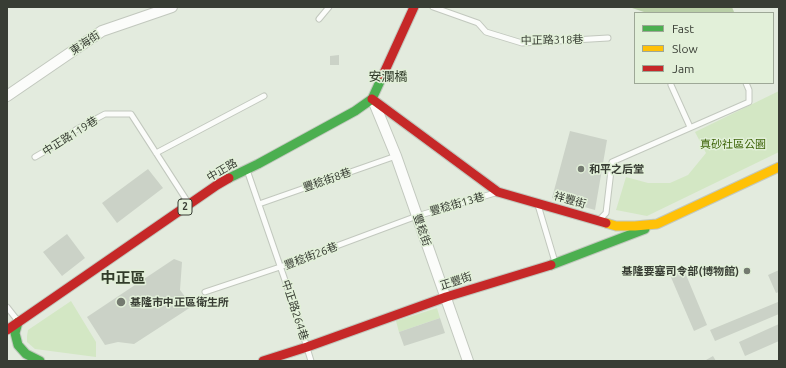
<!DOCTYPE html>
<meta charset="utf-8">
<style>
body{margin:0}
#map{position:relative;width:786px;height:368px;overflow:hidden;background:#e3ebde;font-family:Ubuntu,sans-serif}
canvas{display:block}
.frame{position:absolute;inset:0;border:8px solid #383d34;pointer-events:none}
.legend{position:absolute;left:634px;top:12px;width:140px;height:72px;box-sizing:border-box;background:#e2f0d9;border:1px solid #9ea897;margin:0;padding:5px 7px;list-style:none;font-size:12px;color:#383d34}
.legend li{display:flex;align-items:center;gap:8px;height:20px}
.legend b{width:20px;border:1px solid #9ea897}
</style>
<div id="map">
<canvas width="786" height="368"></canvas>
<div class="frame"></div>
<ul class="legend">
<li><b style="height:5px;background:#4caf50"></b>Fast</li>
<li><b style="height:5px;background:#ffc107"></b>Slow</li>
<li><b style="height:5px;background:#c62828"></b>Jam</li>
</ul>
</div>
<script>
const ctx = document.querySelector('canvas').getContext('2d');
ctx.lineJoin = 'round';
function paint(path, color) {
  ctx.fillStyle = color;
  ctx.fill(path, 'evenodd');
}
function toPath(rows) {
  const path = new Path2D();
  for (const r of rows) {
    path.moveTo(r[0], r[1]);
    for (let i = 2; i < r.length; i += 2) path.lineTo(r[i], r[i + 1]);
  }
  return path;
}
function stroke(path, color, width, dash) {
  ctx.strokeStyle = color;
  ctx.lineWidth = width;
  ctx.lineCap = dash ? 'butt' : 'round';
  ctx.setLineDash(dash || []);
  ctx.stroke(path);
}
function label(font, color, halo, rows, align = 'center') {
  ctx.font = font + ' Ubuntu,"Noto Sans TC",sans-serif';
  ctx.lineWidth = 3;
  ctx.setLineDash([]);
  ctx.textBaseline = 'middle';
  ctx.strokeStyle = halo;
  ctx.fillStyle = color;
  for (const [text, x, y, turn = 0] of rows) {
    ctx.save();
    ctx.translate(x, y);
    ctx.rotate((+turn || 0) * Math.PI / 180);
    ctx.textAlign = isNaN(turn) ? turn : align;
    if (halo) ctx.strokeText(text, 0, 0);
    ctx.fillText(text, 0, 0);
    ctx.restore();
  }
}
paint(toPath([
 [779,91,779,152,647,216,616,210,626,177,648,183,670,183,688,175,706,153,695,132],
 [71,301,96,342,96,357,35,349,27,342,27,336,28,330],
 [437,308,440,318,399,332,396,321]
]), '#d3e7c4');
paint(toPath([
 [629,7,732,7,734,12,726,13,647,13]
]), '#b9cfa7');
paint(toPath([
 [339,55,339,65,330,65,330,56],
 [570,131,607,140,595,210,552,198],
 [148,169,163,188,117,223,102,203],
 [67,234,85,258,62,276,43,252],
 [174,259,182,262,180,290,186,298,191,307,134,344,118,342,105,345,87,317],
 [684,270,707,325,694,331,670,275],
 [779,270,779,292,776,293,768,275],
 [778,302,779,305,779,314,715,341,710,330],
 [440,318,445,333,404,346,399,332],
 [779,324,779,341,745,356,739,342],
 [713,356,716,361,707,361,706,360]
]), '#cbd2c7');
const lane = toPath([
 [433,7,478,23,486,32,522,43,608,38],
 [319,19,329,7],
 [671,85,690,127],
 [156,153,264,96],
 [35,157,59,143,77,129,105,114,131,114,189,204],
 [247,170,298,318,311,361],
 [259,204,396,156],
 [538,205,555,262],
 [600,219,606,213,612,162,749,102,749,90,746,83],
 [205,292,280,267,417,216,495,193],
 [7,307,18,321]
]);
const street = toPath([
 [7,96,102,31,172,7],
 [373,100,396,156,468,361]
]);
const fast = toPath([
 [229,178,258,164,355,111,372,99,383,75],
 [551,265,645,229],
 [18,322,15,333,18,345,26,354,40,361]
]);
const slow = toPath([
 [606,223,616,226,635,226,657,224,779,167]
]);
const jam = toPath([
 [383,75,414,7],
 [372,99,498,192,606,223],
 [7,330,217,185,229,178],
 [263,361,307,347,446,297,551,265]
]);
stroke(lane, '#c2c8be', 7);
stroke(street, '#c2c8be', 12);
stroke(fast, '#c2c8be', 11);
stroke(slow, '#c2c8be', 11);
stroke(jam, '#c2c8be', 11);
stroke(lane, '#fbfcfa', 5);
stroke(street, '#fbfcfa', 10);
stroke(fast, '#4caf50', 9);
stroke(slow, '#ffc107', 9);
stroke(jam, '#c62828', 9);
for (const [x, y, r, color] of [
 [581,169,4,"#747a70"],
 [747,271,4,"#747a70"],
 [121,302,5,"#747a70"]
]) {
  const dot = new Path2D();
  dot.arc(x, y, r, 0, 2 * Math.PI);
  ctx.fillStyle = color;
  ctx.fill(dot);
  stroke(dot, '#e2f0d9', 1.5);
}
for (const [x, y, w] of [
 [185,207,14]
]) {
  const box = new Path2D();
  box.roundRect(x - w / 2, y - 8, w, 16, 3);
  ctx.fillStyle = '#e2f0d9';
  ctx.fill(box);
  stroke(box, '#383d34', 1);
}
label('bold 10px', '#383d34', null, [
 ["2",185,207]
]);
label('11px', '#383d34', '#e2f0d9', [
 ["中正路318巷",552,40,-1],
 ["東海街",85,43,-34],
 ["中正路119巷",70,136,-32],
 ["中正路",222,170,-30],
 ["豐稔街8巷",327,180,-19],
 ["祥豐街",570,200,16],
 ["豐稔街13巷",457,204,-16],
 ["豐稔街",422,230,71],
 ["豐稔街26巷",311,256,-21],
 ["正豐街",456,281,-18],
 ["中正路264巷",295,310,72]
]);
label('11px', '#3d6408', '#e2f0d9', [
 ["真砂社區公園",733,144]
]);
label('bold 11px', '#383d34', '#e2f0d9', [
 ["和平之后堂",589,169],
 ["基隆要塞司令部(博物館)",739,271,"right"],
 ["基隆市中正區衛生所",130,302]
], 'left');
label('13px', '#323c2a', '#e2f0d9', [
 ["安瀾橋",388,77]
]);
label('bold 15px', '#323c2a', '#e2f0d9', [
 ["中正區",123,278]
]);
</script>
